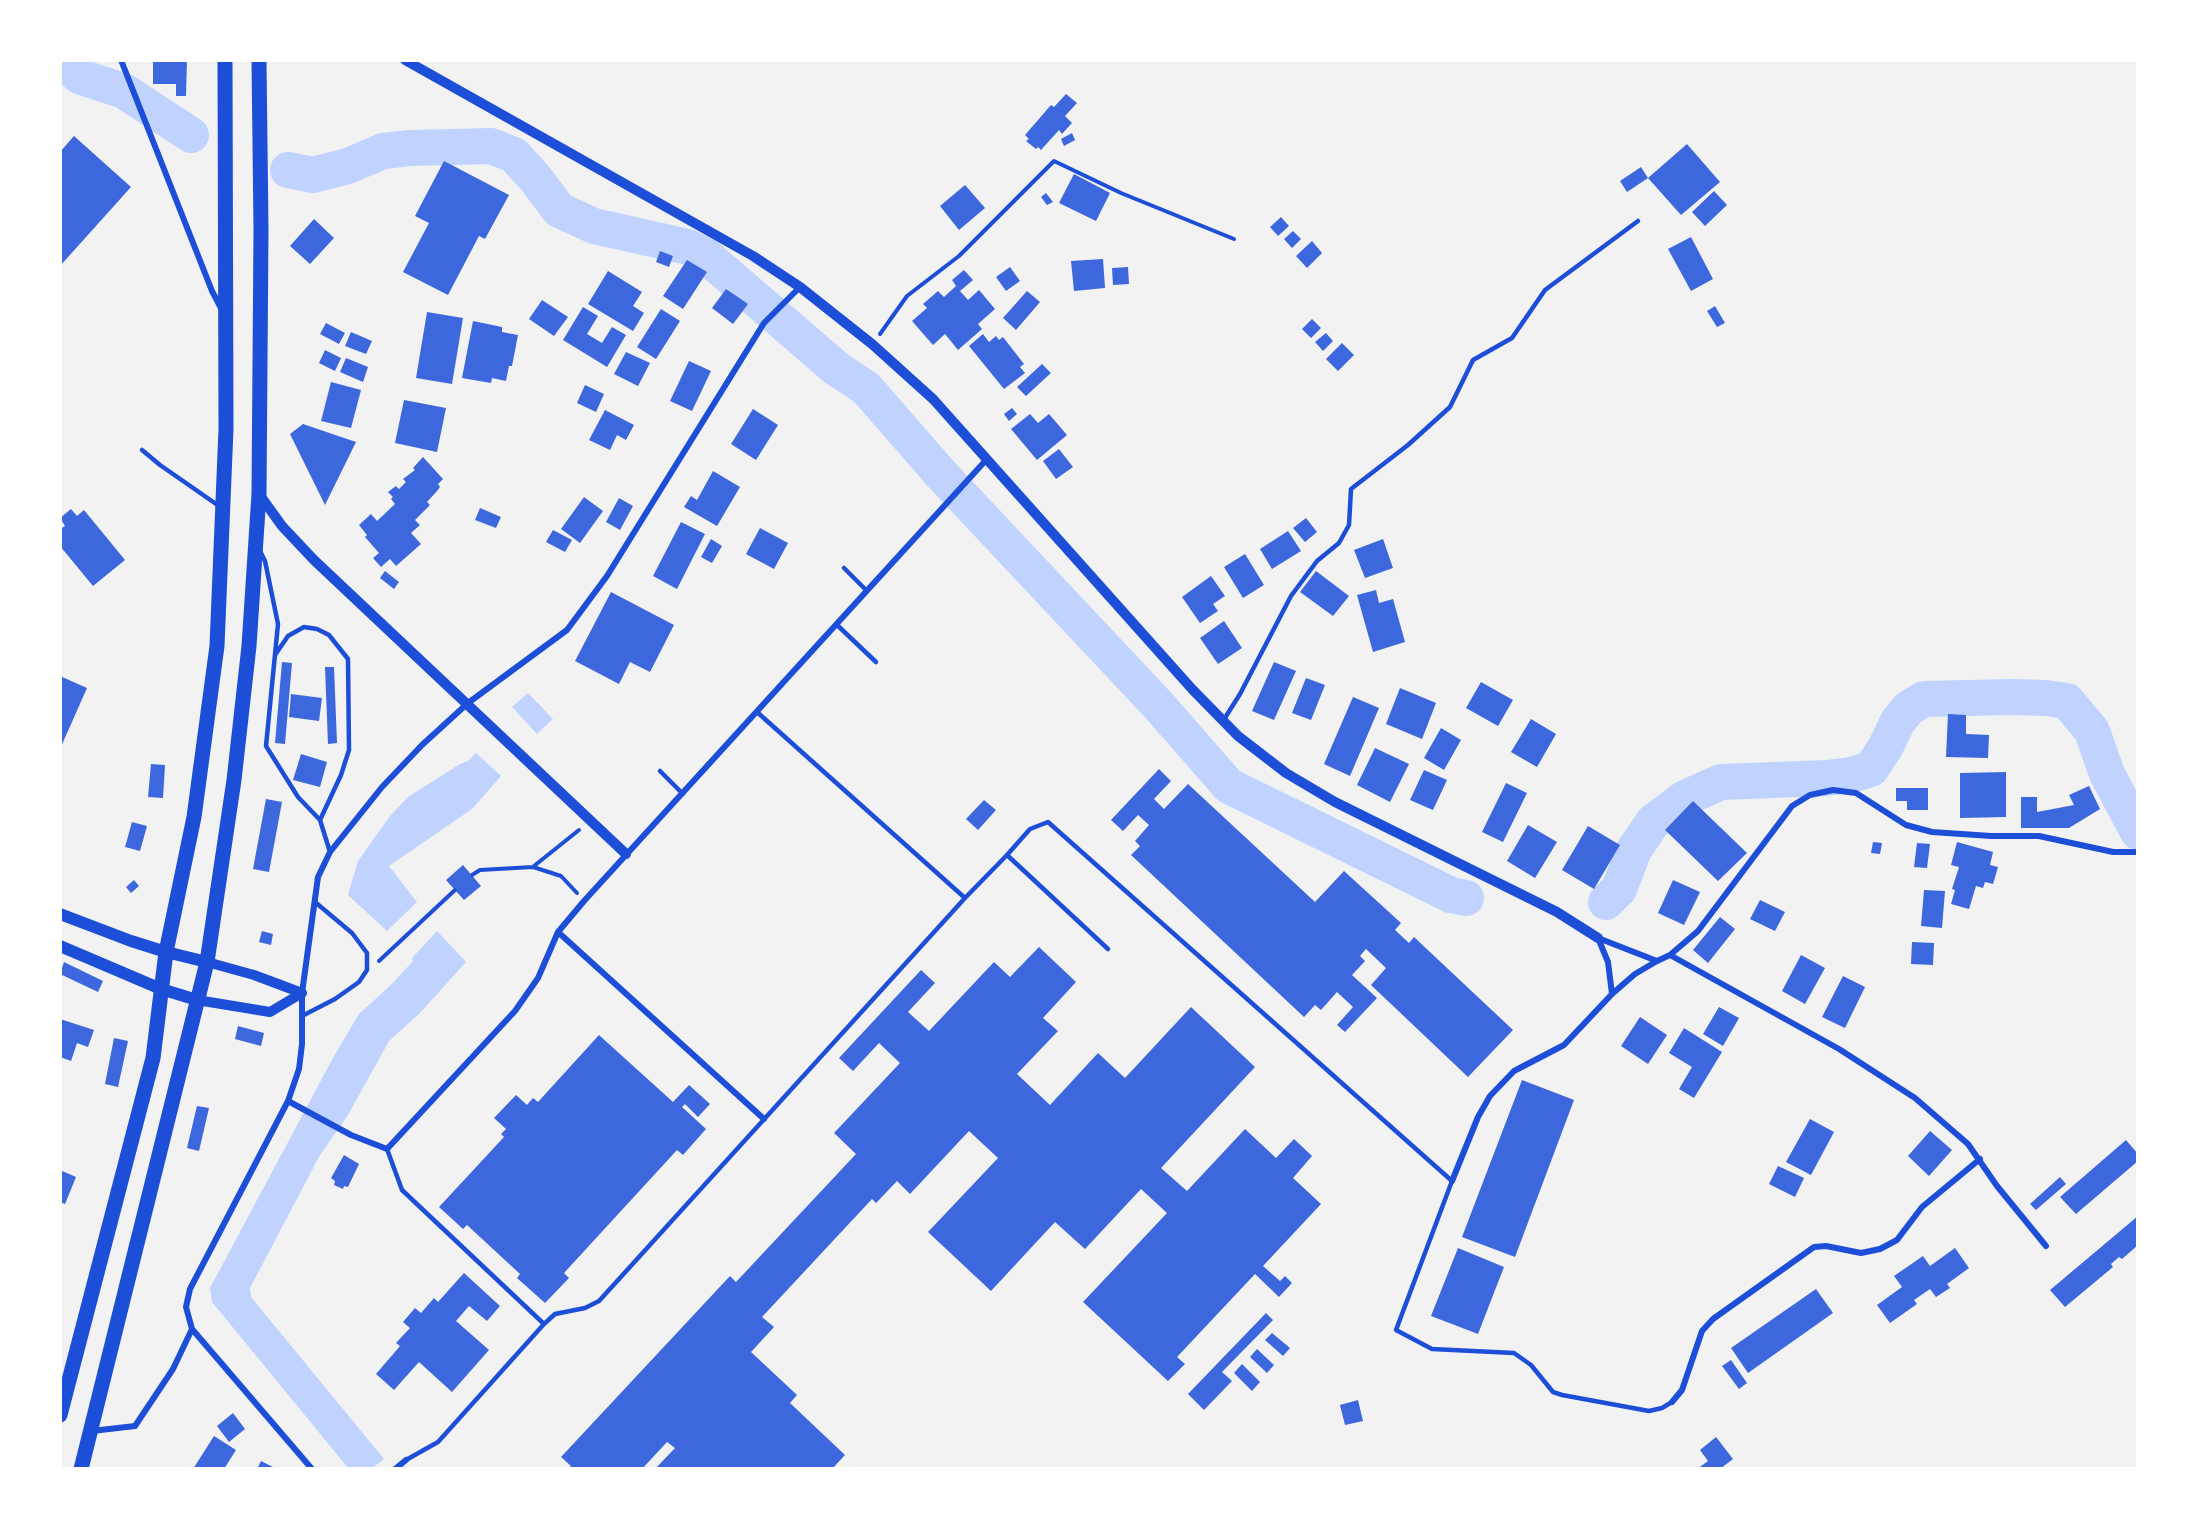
<!DOCTYPE html>
<style>
body{margin:0}
#map{position:relative;width:2198px;height:1529px;overflow:hidden;background:#f2f2f2;font-family:"Archivo Narrow",sans-serif}
canvas{display:block}
.frame{position:absolute;inset:0;border:62px solid #fff;pointer-events:none}
</style>
<div id="map">
<canvas width="2198" height="1529"></canvas>
<div class="frame"></div>
</div>
<script>
const ctx = document.querySelector('canvas').getContext('2d');
ctx.lineJoin = 'round';
function paint(path, color) {
  ctx.fillStyle = color;
  ctx.fill(path, 'evenodd');
}
function toPath(rows) {
  const path = new Path2D();
  for (const r of rows) {
    path.moveTo(r[0], r[1]);
    for (let i = 2; i < r.length; i += 2) path.lineTo(r[i], r[i + 1]);
  }
  return path;
}
function stroke(path, color, width, dash) {
  ctx.strokeStyle = color;
  ctx.lineWidth = width;
  ctx.lineCap = dash ? 'butt' : 'round';
  ctx.setLineDash(dash || []);
  ctx.stroke(path);
}
paint(toPath([
 [528,693,553,719,537,734,512,707],
 [476,753,501,776,472,809,389,866,417,902,387,931,348,895,358,861,390,816,408,797,460,764,468,761],
 [437,931,466,962,420,1013,389,1041,348,1115,320,1155,250,1288,251,1297,384,1459,371,1469,349,1469,212,1302,210,1288,334,1056,359,1014,392,984,413,961,412,958]
]), '#bfd3fe');
stroke(toPath([
 [60,61,81,77,124,91,191,135],
 [288,170,313,175,348,166,383,151,410,148,491,146,514,155,535,178,559,210,594,226,688,247,706,256,837,369,866,388,941,474,1159,706,1229,786,1451,895,1466,898],
 [1606,902,1619,889,1634,850,1653,822,1685,798,1721,782,1827,778,1851,775,1871,769,1886,746,1898,721,1909,708,1924,699,2012,697,2046,698,2067,701,2092,731,2107,774,2138,832]
]), '#bfd3fe', 36);
paint(toPath([
 [153,60,187,60,186,96,176,96,176,84,153,84],
 [1066,94,1077,103,1065,116,1072,123,1062,134,1059,130,1041,150,1038,147,1036,149,1026,141,1029,139,1025,135,1051,105,1054,107],
 [1072,133,1075,140,1064,146,1061,139],
 [74,136,131,187,60,266,60,152],
 [1687,144,1720,182,1681,215,1648,178,1627,192,1620,181,1641,167,1648,178],
 [444,161,509,195,485,239,479,236,448,295,403,272,429,223,415,216],
 [1074,174,1110,193,1096,221,1059,203],
 [965,185,985,208,959,230,940,206],
 [1714,191,1727,205,1705,226,1692,212],
 [1046,193,1053,202,1047,205,1041,197],
 [1281,217,1289,226,1278,236,1270,227],
 [314,219,334,238,310,264,290,246],
 [1293,231,1301,239,1292,248,1284,239],
 [1691,237,1713,279,1691,291,1668,249],
 [1312,241,1322,253,1307,268,1296,256],
 [660,251,673,256,669,267,656,262],
 [1103,259,1105,288,1074,291,1071,261],
 [687,260,707,272,683,309,663,296],
 [1010,267,1020,281,1006,291,996,277],
 [1128,267,1129,284,1113,285,1112,268],
 [964,270,973,280,960,291,968,300,979,290,995,309,978,324,982,329,958,350,945,334,933,345,912,321,927,308,923,304,938,291,944,297,956,286,952,280],
 [608,271,642,292,633,306,644,313,633,331,588,304],
 [726,289,748,304,733,324,712,308],
 [1027,291,1040,302,1016,330,1003,318],
 [542,300,568,317,554,336,529,319],
 [1715,306,1725,323,1717,327,1707,311],
 [583,307,598,316,587,334,602,343,612,327,626,335,607,367,563,340],
 [661,309,680,321,656,359,637,347],
 [427,312,463,318,452,384,416,378],
 [1312,319,1321,328,1311,338,1302,329],
 [473,321,502,327,502,332,518,335,512,366,509,366,506,381,492,378,491,383,462,378],
 [326,323,345,333,339,344,320,334],
 [351,332,372,341,366,354,345,346],
 [1326,333,1333,341,1323,351,1315,342],
 [983,334,989,342,996,336,999,340,1003,337,1024,364,1020,367,1025,373,1004,389,969,346],
 [1342,343,1354,355,1338,371,1326,359],
 [325,350,341,358,335,371,319,363],
 [626,352,650,363,638,386,614,374],
 [346,358,368,367,363,382,340,372],
 [689,361,711,371,692,411,670,401],
 [1042,364,1051,373,1026,396,1017,387],
 [331,382,361,390,351,428,321,421],
 [585,385,604,394,596,412,577,403],
 [404,400,446,408,437,452,395,443],
 [1012,408,1017,414,1009,421,1004,414],
 [753,409,778,425,756,460,731,444],
 [605,410,634,425,626,440,617,435,610,450,589,440],
 [1030,414,1038,423,1049,414,1067,435,1037,460,1011,429],
 [303,424,356,442,325,505,290,434],
 [1059,449,1073,467,1056,479,1043,461],
 [423,457,443,479,438,484,440,487,437,491,427,502,430,505,415,520,420,525,411,533,421,544,396,566,390,559,381,567,373,558,379,553,365,537,367,535,359,525,371,514,377,521,395,504,391,499,393,497,388,492,396,486,399,489,406,482,403,479,415,470,413,468],
 [713,471,740,487,717,526,684,507,691,496,697,500],
 [584,497,603,511,580,543,561,529],
 [619,498,633,506,620,530,606,522],
 [480,508,501,517,496,528,475,520],
 [71,509,77,516,84,510,125,560,93,586,60,546,60,529,65,526,60,518],
 [1306,518,1317,532,1305,542,1293,528],
 [681,522,705,534,677,589,653,576],
 [760,528,788,543,774,569,746,554],
 [553,530,572,540,565,552,546,542],
 [1288,531,1301,551,1272,569,1260,549],
 [711,539,722,546,712,563,701,557],
 [1383,539,1393,568,1365,578,1354,550],
 [1245,554,1264,585,1243,598,1224,567],
 [385,571,399,582,394,589,380,578],
 [1316,571,1349,596,1333,616,1300,592],
 [1211,576,1225,596,1213,604,1218,611,1200,623,1182,597],
 [1376,590,1379,603,1393,599,1405,642,1373,652,1357,595],
 [611,592,674,625,650,672,630,662,619,684,575,661],
 [1224,621,1242,648,1218,664,1200,638],
 [282,662,292,663,285,744,275,743],
 [1274,662,1296,671,1274,720,1252,711],
 [325,667,334,667,337,743,328,744],
 [60,676,87,688,60,749],
 [1306,678,1325,685,1311,720,1292,713],
 [1481,682,1513,700,1498,726,1466,708],
 [1400,688,1436,703,1422,739,1386,724],
 [291,694,322,698,319,721,289,717],
 [1353,697,1379,708,1350,776,1324,764],
 [1948,714,1966,715,1966,734,1989,735,1988,758,1946,757],
 [1531,719,1556,734,1537,767,1511,752],
 [1441,728,1461,740,1444,770,1424,758],
 [1375,748,1409,764,1390,802,1357,785],
 [301,754,327,762,320,787,293,780],
 [151,764,165,765,163,798,148,797],
 [1159,769,1171,781,1154,799,1164,809,1188,784,1315,902,1344,871,1401,923,1395,930,1409,943,1414,937,1513,1030,1468,1077,1371,985,1386,968,1366,949,1360,956,1365,961,1352,975,1377,998,1345,1032,1337,1025,1353,1007,1337,992,1321,1010,1315,1005,1304,1017,1131,855,1140,846,1135,841,1149,825,1138,815,1123,831,1111,820],
 [1424,770,1447,780,1433,810,1410,800],
 [2006,772,2006,817,1960,818,1960,773],
 [1506,783,1527,793,1503,842,1482,832],
 [2089,786,2100,809,2069,828,2021,828,2021,797,2037,797,2037,812,2074,805,2069,795],
 [1896,788,1928,788,1928,810,1907,810,1907,801,1896,801],
 [266,799,282,802,269,872,253,869],
 [984,800,996,810,978,830,966,819],
 [1693,801,1747,853,1718,881,1665,830],
 [132,822,147,826,140,851,125,847],
 [1528,825,1557,842,1535,878,1507,861],
 [1588,826,1620,845,1594,889,1562,870],
 [1873,842,1882,843,1880,854,1871,853],
 [1957,842,1993,852,1990,865,1998,867,1993,884,1985,882,1983,888,1976,886,1969,909,1951,904,1955,890,1952,889,1959,867,1951,865],
 [1917,843,1930,844,1927,868,1914,867],
 [463,865,481,886,464,900,446,880],
 [134,880,139,886,131,893,126,887],
 [1673,880,1700,892,1684,925,1658,913],
 [1924,890,1945,891,1942,928,1921,926],
 [1760,900,1785,912,1775,931,1750,919],
 [1720,917,1735,929,1708,963,1693,950],
 [262,931,273,934,271,945,259,942],
 [1912,942,1934,943,1933,965,1911,964],
 [1039,947,1076,982,1043,1018,1058,1031,1017,1074,1050,1105,1098,1053,1125,1078,1191,1007,1255,1067,1161,1168,1187,1191,1245,1129,1276,1158,1294,1139,1312,1156,1293,1178,1321,1204,1263,1266,1280,1281,1285,1276,1292,1283,1279,1297,1255,1274,1177,1357,1185,1364,1168,1381,1083,1302,1167,1213,1141,1189,1085,1249,1055,1222,991,1291,928,1232,998,1158,969,1131,910,1194,897,1181,876,1203,872,1199,762,1317,774,1327,751,1352,797,1395,790,1403,845,1455,832,1469,655,1469,675,1448,667,1442,642,1469,568,1469,571,1466,561,1457,730,1276,736,1282,856,1154,834,1133,900,1063,879,1043,853,1071,839,1058,921,970,935,983,908,1012,929,1031,994,962,1010,977],
 [1801,955,1825,968,1805,1004,1782,991],
 [64,962,103,981,98,992,60,974],
 [1843,976,1865,987,1845,1028,1822,1017],
 [1719,1007,1739,1018,1723,1046,1703,1034],
 [1640,1017,1667,1035,1648,1064,1621,1046],
 [60,1019,94,1030,88,1047,77,1043,71,1061,60,1057],
 [238,1026,264,1033,261,1046,235,1039],
 [1684,1028,1722,1052,1694,1098,1679,1089,1692,1067,1669,1053],
 [599,1035,673,1102,689,1085,710,1104,698,1117,685,1104,682,1107,706,1129,683,1155,677,1150,564,1273,569,1278,545,1303,517,1278,520,1274,467,1225,463,1229,439,1207,504,1137,501,1134,506,1129,494,1118,516,1095,527,1105,533,1098,538,1102],
 [114,1038,128,1041,118,1087,105,1084],
 [1522,1080,1574,1100,1515,1257,1462,1237],
 [197,1106,209,1108,199,1151,187,1148],
 [1810,1119,1834,1132,1811,1175,1786,1162],
 [1930,1131,1952,1150,1929,1176,1908,1156],
 [2126,1140,2138,1154,2138,1161,2076,1214,2060,1197],
 [344,1155,359,1164,348,1187,344,1186,343,1189,334,1185,335,1181,331,1178],
 [1778,1166,1804,1178,1795,1197,1769,1184],
 [60,1170,76,1177,65,1204,60,1202],
 [2060,1177,2066,1184,2036,1210,2030,1204],
 [2138,1216,2138,1245,2122,1259,2119,1257,2111,1264,2113,1267,2065,1307,2050,1290],
 [1458,1248,1504,1267,1478,1334,1431,1316],
 [1955,1248,1969,1268,1947,1284,1950,1288,1936,1297,1930,1289,1914,1300,1917,1304,1890,1323,1877,1305,1902,1287,1894,1276,1923,1256,1930,1266],
 [464,1273,500,1306,487,1321,469,1306,456,1321,489,1350,452,1392,419,1362,394,1390,376,1374,400,1346,396,1343,410,1328,403,1322,415,1308,421,1313,434,1298,438,1302],
 [1816,1289,1833,1313,1748,1373,1731,1348],
 [1266,1313,1273,1320,1222,1372,1232,1381,1204,1410,1188,1394],
 [1272,1333,1290,1348,1283,1356,1265,1340],
 [1257,1349,1274,1365,1267,1373,1250,1357],
 [1731,1360,1747,1383,1739,1389,1722,1366],
 [1242,1364,1260,1382,1252,1391,1234,1373],
 [1358,1400,1363,1421,1345,1425,1340,1405],
 [233,1413,245,1429,229,1442,217,1426],
 [214,1436,236,1450,224,1469,193,1469],
 [1716,1437,1733,1459,1720,1469,1697,1469,1708,1461,1700,1450],
 [261,1461,277,1469,257,1469]
]), '#3d67dc');
stroke(toPath([
 [880,334,907,296,959,256,1054,161,1121,193,1234,239],
 [534,866,579,830],
 [472,875,480,870,533,867,561,876,577,893],
 [379,961,455,890]
]), '#1d4ed8', 4);
stroke(toPath([
 [142,450,160,465,219,506],
 [260,551,265,561,278,624,266,746,298,797,320,820,330,852],
 [844,568,867,591],
 [836,624,876,662],
 [275,655,288,636,304,627,317,629,329,635,348,659,349,750,341,775,320,820],
 [757,712,965,898],
 [1223,721,1240,694,1291,596,1317,561,1339,543,1349,525,1351,489,1408,445,1450,407,1473,360,1512,338,1545,290,1638,221],
 [660,771,683,794],
 [1007,855,1030,829,1048,822,1452,1181,1396,1330,1432,1349,1514,1353,1531,1365,1553,1392,1562,1395,1649,1411,1662,1408,1672,1402],
 [302,1016,335,999,359,982,367,970,367,953,352,933,315,902],
 [387,1149,402,1190,544,1324],
 [406,1460,438,1442,544,1324,555,1314,585,1308,599,1301,965,898,1007,855,1108,949]
]), '#1d4ed8', 4.5);
stroke(toPath([
 [121,60,212,291,222,310],
 [558,932,764,1119],
 [1670,955,1839,1049,1915,1098,1968,1144,1997,1186,2046,1246],
 [1612,994,1608,962,1598,938,1657,961,1670,955,1698,931,1792,806,1810,795,1833,790,1856,793,1906,825,1932,832,1991,836,2039,836,2113,852,2138,852],
 [288,1101,351,1135,387,1149,515,1011,538,978,558,932,584,901,987,459],
 [1452,1181,1478,1117,1490,1096,1514,1071,1564,1045,1612,994,1635,974,1657,961],
 [1672,1402,1682,1390,1702,1331,1713,1319,1814,1247,1826,1246,1861,1253,1880,1249,1897,1240,1922,1207,1980,1159],
 [92,1431,135,1426,173,1369,192,1329],
 [312,1469,192,1329,186,1307,190,1289,288,1101,299,1069,302,1044,302,993,318,877,330,852,382,787,422,745,468,703,567,630,607,576,764,323,800,287],
 [395,1469,406,1460]
]), '#1d4ed8', 6);
stroke(toPath([
 [405,60,753,256,800,287,872,344,933,399,1192,689,1238,736,1286,773,1335,802,1557,912,1598,938],
 [259,494,282,526,314,560,626,854],
 [207,962,254,975,302,993],
 [197,1000,270,1012,302,993]
]), '#1d4ed8', 10);
stroke(toPath([
 [60,914,131,941,166,952,207,962],
 [60,946,161,989,197,1000]
]), '#1d4ed8', 12);
stroke(toPath([
 [60,1415,153,1058,166,952,194,817,217,646,226,429,225,60],
 [81,1469,207,962,234,780,249,646,259,494,261,230,259,60]
]), '#1d4ed8', 15);
</script>
